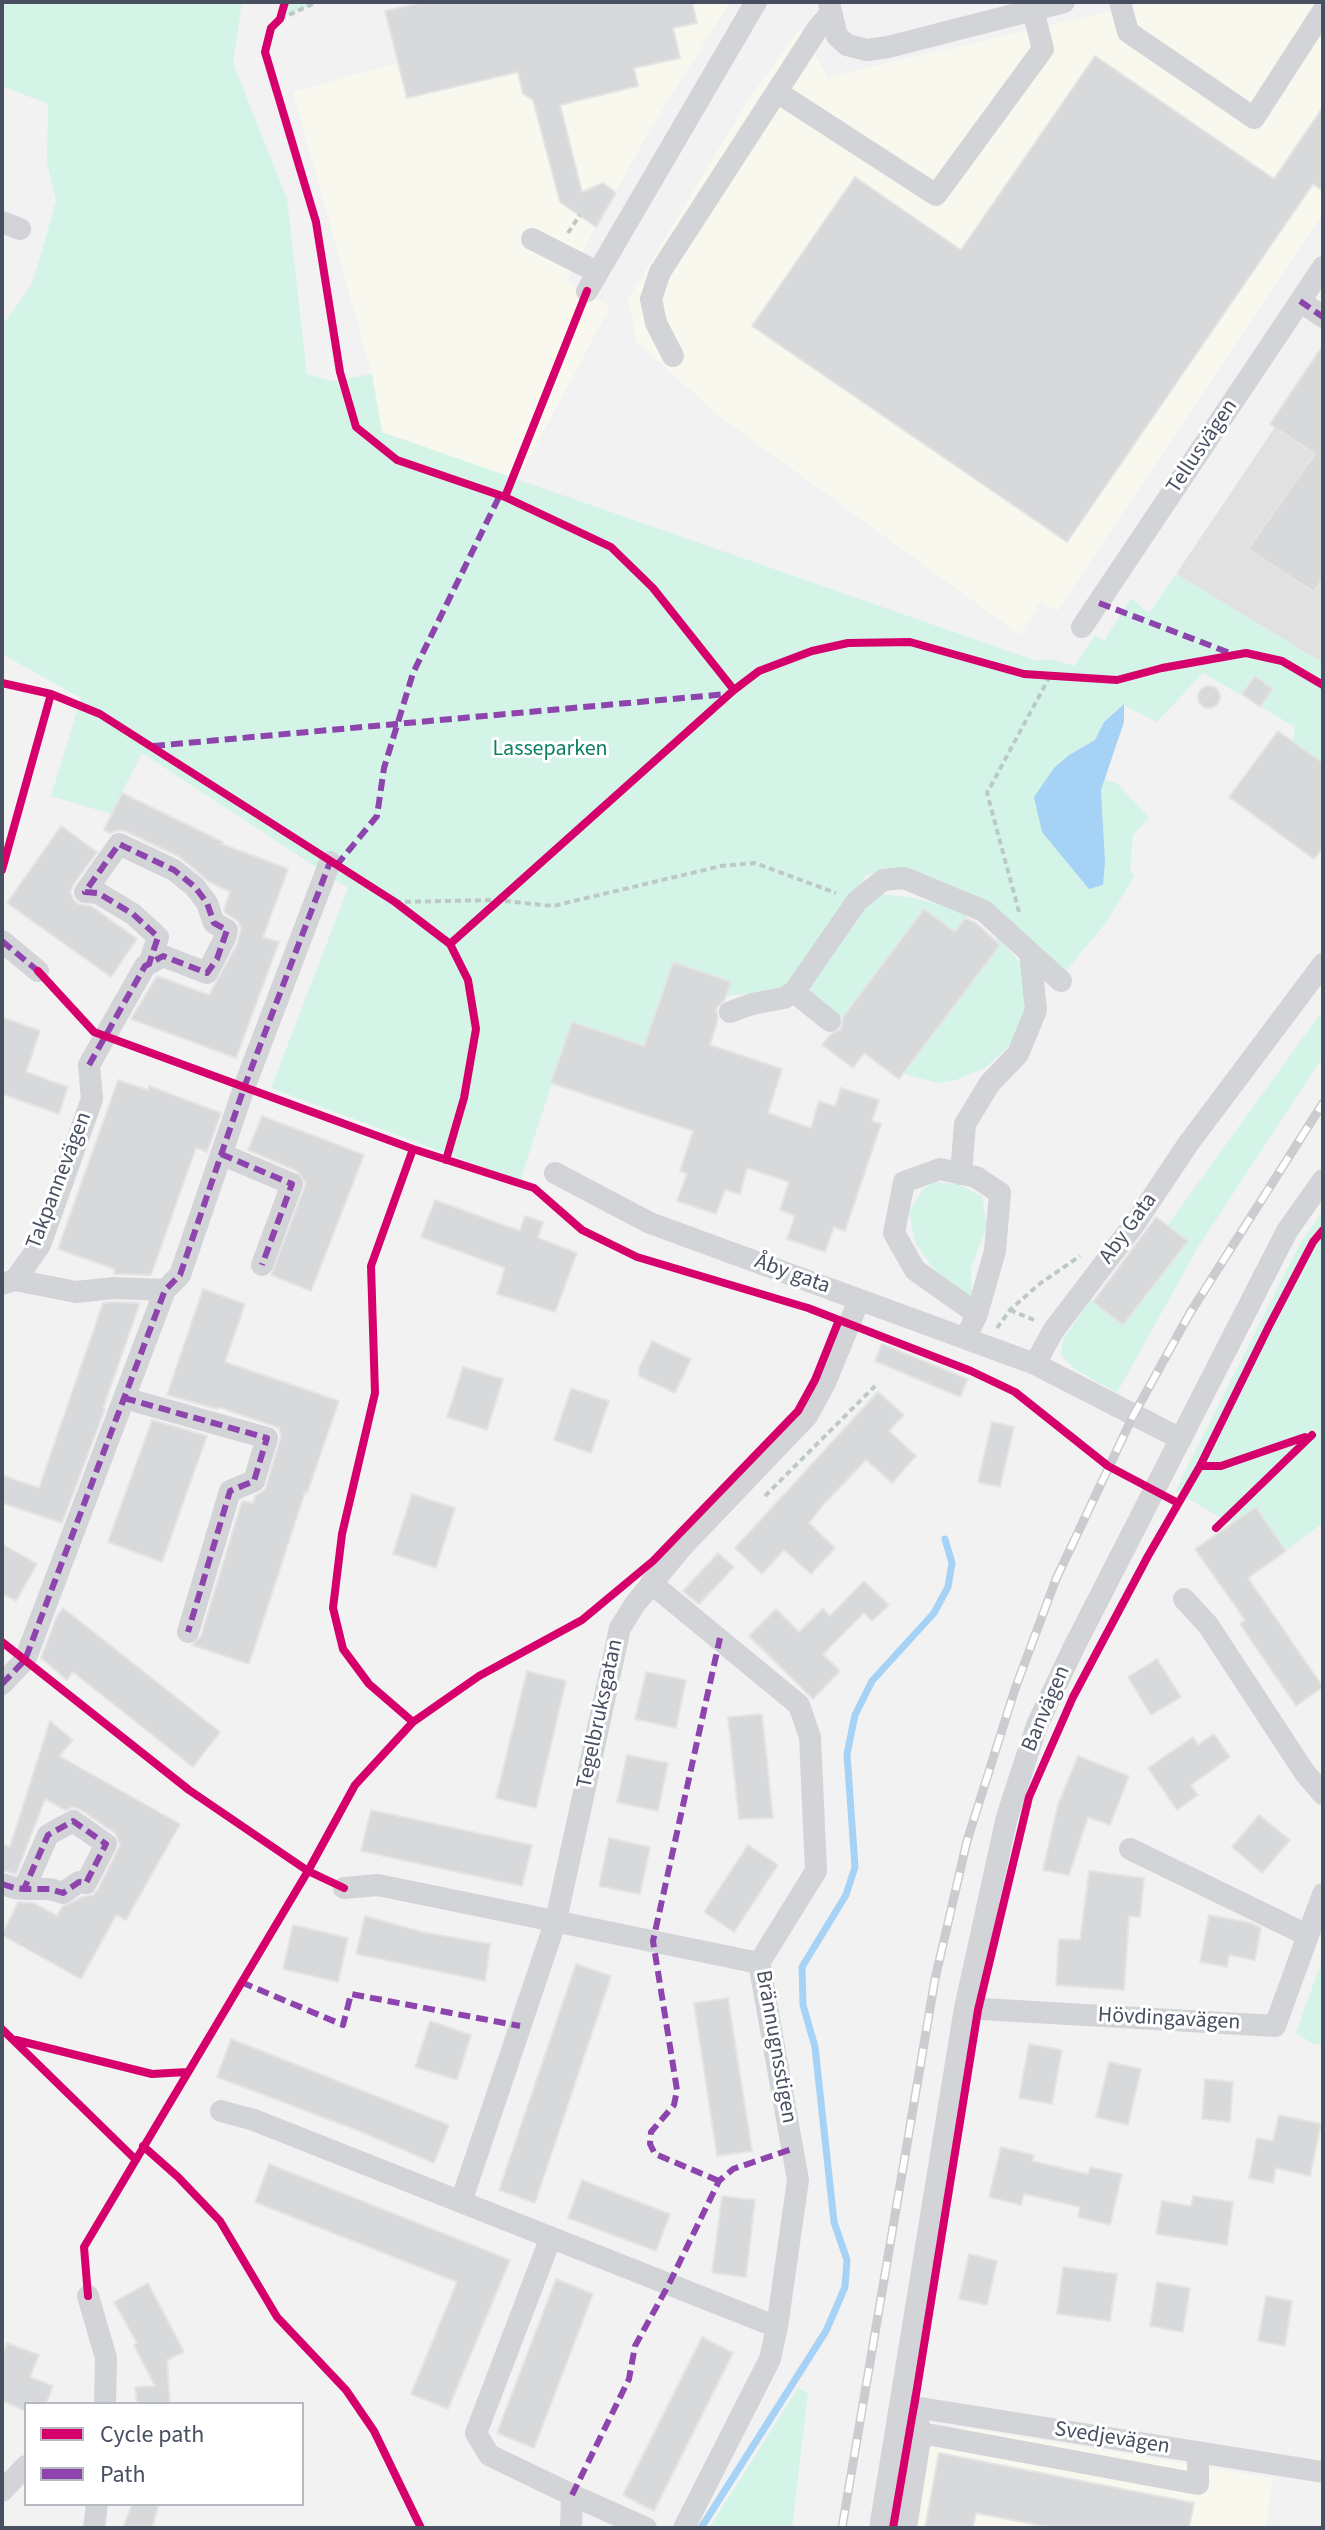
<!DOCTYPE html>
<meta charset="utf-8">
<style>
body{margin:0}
#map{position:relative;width:1325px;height:2530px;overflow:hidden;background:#f3f2f2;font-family:"Source Sans 3",sans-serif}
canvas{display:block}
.frame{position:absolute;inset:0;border:4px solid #474f61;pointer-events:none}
.legend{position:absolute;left:24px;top:2402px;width:280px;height:104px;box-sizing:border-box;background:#fff;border:2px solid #b5b9c0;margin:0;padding:10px 14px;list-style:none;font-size:24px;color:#474f61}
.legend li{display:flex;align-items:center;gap:16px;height:40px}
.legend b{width:40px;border:2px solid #b5b9c0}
</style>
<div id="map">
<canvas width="1325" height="2530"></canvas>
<div class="frame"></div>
<ul class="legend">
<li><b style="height:10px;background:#d6006c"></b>Cycle path</li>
<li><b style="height:10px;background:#8e44ad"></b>Path</li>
</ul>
</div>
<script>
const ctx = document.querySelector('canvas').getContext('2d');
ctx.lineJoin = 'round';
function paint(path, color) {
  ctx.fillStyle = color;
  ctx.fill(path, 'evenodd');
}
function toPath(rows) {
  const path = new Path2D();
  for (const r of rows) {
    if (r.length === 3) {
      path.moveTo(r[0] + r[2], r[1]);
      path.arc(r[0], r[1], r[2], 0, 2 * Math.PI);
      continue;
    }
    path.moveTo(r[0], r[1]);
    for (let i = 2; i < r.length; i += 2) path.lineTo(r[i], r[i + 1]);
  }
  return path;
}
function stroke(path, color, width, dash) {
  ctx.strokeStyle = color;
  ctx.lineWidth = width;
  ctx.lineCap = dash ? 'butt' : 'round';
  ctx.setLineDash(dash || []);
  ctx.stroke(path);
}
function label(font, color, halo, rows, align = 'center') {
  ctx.font = font + ' "Source Sans 3",sans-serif';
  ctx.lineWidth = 6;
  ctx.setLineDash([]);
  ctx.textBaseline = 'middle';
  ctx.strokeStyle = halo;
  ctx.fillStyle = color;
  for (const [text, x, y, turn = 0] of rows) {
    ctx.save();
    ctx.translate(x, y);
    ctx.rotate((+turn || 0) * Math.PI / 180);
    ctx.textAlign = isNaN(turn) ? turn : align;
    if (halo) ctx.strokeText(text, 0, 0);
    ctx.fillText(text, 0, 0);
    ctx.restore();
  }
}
paint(toPath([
 [424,2,730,2,649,131,566,281,610,307,517,480,382,432,372,374,293,92,398,63,385,11],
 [1149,2,1323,2,1323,214,1057,611,1041,601,1020,635,718,415,637,342,628,300,749,99,800,29,828,77],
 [960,2427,1272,2478,1266,2528,902,2528,918,2456]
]), '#f9f8ee');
paint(toPath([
 [1323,356,1323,663,1176,574]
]), '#e1e1e2');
paint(toPath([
 [2,2,242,2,233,63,287,199,307,374,332,381,372,374,382,432,1037,661,1051,659,1074,666,1095,635,1104,641,1131,598,1149,613,1176,574,1323,663,1323,763,1293,741,1295,727,1203,673,1157,722,1123,705,1104,722,1095,740,1069,755,1103,885,1105,862,1101,790,1104,779,1118,784,1149,818,1133,835,1130,871,1135,876,1104,925,1065,972,983,906,879,872,867,875,789,984,775,991,726,996,731,982,644,1046,572,1023,520,1181,271,1088,348,888,142,753,111,814,51,796,81,698,2,654,2,326,32,284,56,201,47,164,48,104,2,86],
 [285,2,317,2,280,19],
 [880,894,909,897,970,912,955,932,923,910,842,1018,820,1004,809,988,864,908],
 [997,936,1023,966,1027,1009,1010,1045,985,1068,956,1080,938,1083,906,1075,898,1068],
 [1323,1010,1323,1057,1198,1247,1117,1393,1076,1370,1061,1355,1063,1340,1090,1300,1123,1325,1187,1242,1167,1226],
 [934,1182,956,1184,982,1196,987,1226,971,1268,972,1300,937,1274,915,1242,909,1212,923,1189],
 [1323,1210,1323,1523,1286,1551,1256,1507,1231,1524,1175,1491,1298,1247],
 [1323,1957,1323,2045,1313,2044,1296,2033],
 [798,2388,808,2393,792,2528,709,2528]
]), '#d5f4e8');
paint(toPath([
 [1124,704,1124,722,1101,790,1105,862,1103,885,1089,889,1042,832,1034,797,1054,768,1069,755,1095,740,1104,722]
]), '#a6d2f5');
stroke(toPath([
 [701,2528,826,2331,845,2287,847,2260,834,2222,815,2047,803,2005,802,1967,846,1895,855,1867,847,1754,855,1715,872,1681,934,1613,948,1587,952,1563,945,1539]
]), '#a6d2f5', 7);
const building = toPath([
 [424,2,692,2,697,23,673,28,680,58,634,68,638,86,560,105,582,192,603,183,616,193,596,227,560,202,533,100,523,94,518,72,407,98,385,11,424,2],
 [1095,56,1274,179,1323,107,1323,191,1313,184,1067,542,752,326,855,177,961,250,1095,56],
 [1323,345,1323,578,1314,592,1248,549,1315,454,1270,424,1323,345],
 [1255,676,1273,689,1260,707,1242,694,1255,676],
 [1209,697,11],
 [1278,731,1323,763,1323,847,1314,859,1229,797,1278,731],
 [122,793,223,842,222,844,288,869,263,937,279,942,236,1058,131,1019,157,976,209,995,237,944,241,928,238,921,225,913,224,909,230,892,208,881,180,857,125,831,118,830,110,833,104,830,122,793],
 [61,826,97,852,73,885,70,892,73,899,78,904,91,906,137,939,111,977,7,903,61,826],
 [924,909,955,932,965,918,976,923,1000,945,899,1079,864,1053,853,1068,822,1045,830,1035,841,1029,843,1017,924,909],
 [673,962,731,982,725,999,716,1009,718,1019,710,1045,782,1069,768,1113,811,1128,819,1101,835,1106,841,1088,879,1100,872,1121,881,1124,845,1231,834,1227,825,1252,787,1239,795,1216,780,1210,789,1182,747,1168,740,1194,725,1190,716,1214,677,1201,687,1174,680,1171,693,1131,551,1083,572,1022,644,1046,673,962],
 [2,1017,40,1031,26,1072,68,1087,59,1114,2,1094,2,1017],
 [118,1080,148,1090,149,1086,221,1113,207,1152,196,1148,151,1275,114,1274,115,1269,58,1249,118,1080],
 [262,1116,364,1155,311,1291,271,1275,306,1183,297,1171,248,1150,262,1116],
 [435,1200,520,1231,525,1216,543,1222,538,1238,577,1253,555,1312,497,1294,505,1268,421,1237,435,1200],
 [1156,1217,1188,1241,1123,1325,1093,1302,1156,1217],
 [203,1289,245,1304,225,1362,339,1401,307,1493,305,1492,249,1664,192,1645,201,1636,242,1501,253,1503,255,1496,265,1490,281,1436,279,1428,271,1425,218,1407,217,1409,167,1395,203,1289],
 [114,1302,140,1303,103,1408,105,1409,62,1523,2,1503,2,1475,39,1488,103,1303,114,1302],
 [652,1341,691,1359,675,1393,639,1376,639,1368,652,1341],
 [882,1344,968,1379,960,1397,875,1361,882,1344],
 [463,1367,503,1379,487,1430,447,1417,463,1367],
 [571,1388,609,1401,591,1453,554,1440,571,1388],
 [878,1392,904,1415,889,1431,916,1456,892,1483,866,1460,823,1505,809,1523,835,1548,811,1574,784,1550,762,1574,735,1548,878,1392],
 [152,1420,207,1436,162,1562,108,1542,152,1420],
 [992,1422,1014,1427,1000,1487,978,1482,992,1422],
 [412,1494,455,1508,436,1568,393,1554,412,1494],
 [1256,1507,1286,1551,1248,1578,1323,1687,1296,1706,1240,1624,1245,1620,1195,1549,1256,1507],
 [2,1544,37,1564,16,1601,2,1593,2,1544],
 [718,1553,734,1567,699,1604,683,1591,718,1553],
 [864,1581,889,1605,872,1621,864,1613,823,1654,840,1671,813,1699,749,1636,776,1609,799,1632,823,1608,830,1616,864,1581],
 [63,1608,220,1732,193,1767,73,1672,67,1680,41,1658,57,1616,63,1608],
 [1157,1659,1181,1697,1151,1715,1128,1677,1157,1659],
 [527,1671,566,1681,536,1808,496,1798,527,1671],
 [646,1672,686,1680,676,1728,635,1719,646,1672],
 [762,1714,773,1818,739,1819,728,1717,762,1714],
 [50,1721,73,1740,59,1756,180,1824,126,1920,116,1915,81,1979,2,1935,18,1902,34,1903,57,1916,62,1907,82,1897,93,1895,98,1889,120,1845,115,1833,81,1810,73,1807,65,1810,45,1799,16,1874,2,1870,2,1844,10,1847,50,1721],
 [1214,1734,1230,1757,1191,1785,1198,1795,1177,1810,1148,1768,1193,1737,1198,1745,1214,1734],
 [627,1755,668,1763,658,1811,617,1802,627,1755],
 [1078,1756,1129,1776,1110,1825,1088,1817,1069,1875,1043,1870,1058,1805,1078,1756],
 [371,1810,532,1845,522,1886,361,1851,371,1810],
 [1259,1815,1290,1840,1262,1873,1232,1847,1259,1815],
 [609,1838,650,1847,640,1894,599,1886,609,1838],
 [748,1845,778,1865,734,1932,704,1912,748,1845],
 [1089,1871,1144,1878,1140,1917,1129,1916,1124,1990,1056,1985,1059,1939,1080,1940,1089,1871],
 [1209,1915,1251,1923,1261,1928,1255,1960,1229,1955,1227,1967,1200,1962,1209,1915],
 [365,1916,422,1932,490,1944,485,1981,356,1954,365,1916],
 [293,1925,348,1938,338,1982,283,1969,293,1925],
 [576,1964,611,1976,535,2203,499,2190,576,1964],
 [728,1998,752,2151,717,2156,694,2003,728,1998],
 [430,2021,471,2035,457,2080,415,2067,430,2021],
 [231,2039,449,2125,434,2163,362,2132,217,2077,231,2039],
 [1029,2044,1062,2050,1052,2104,1019,2098,1029,2044],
 [1109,2062,1141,2069,1128,2125,1096,2117,1109,2062],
 [1205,2079,1233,2082,1230,2122,1202,2119,1205,2079],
 [1279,2115,1321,2124,1310,2176,1276,2168,1273,2183,1249,2178,1257,2138,1273,2141,1279,2115],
 [1001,2147,1034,2155,1032,2161,1088,2174,1090,2167,1122,2174,1110,2225,1078,2217,1080,2207,1024,2194,1021,2205,989,2197,1001,2147],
 [269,2164,510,2260,448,2409,411,2394,457,2282,255,2202,269,2164],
 [582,2180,670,2214,656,2251,568,2218,582,2180],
 [722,2196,755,2200,746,2277,712,2273,722,2196],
 [1193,2196,1233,2202,1227,2245,1156,2234,1162,2201,1191,2206,1193,2196],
 [969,2254,997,2261,987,2305,959,2299,969,2254],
 [1063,2267,1117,2274,1110,2321,1057,2314,1063,2267],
 [556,2279,593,2294,534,2448,497,2433,556,2279],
 [1157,2282,1190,2288,1183,2332,1150,2326,1157,2282],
 [148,2283,184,2352,167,2360,170,2404,137,2404,135,2387,155,2386,134,2345,137,2343,114,2302,148,2283],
 [1266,2296,1292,2301,1285,2346,1258,2341,1266,2296],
 [702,2337,733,2353,654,2511,623,2495,702,2337],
 [7,2343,39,2355,30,2377,53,2386,46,2404,26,2404,26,2411,2,2401,2,2356,7,2343],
 [939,2453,1194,2503,1189,2528,1054,2528,976,2513,973,2528,925,2528,939,2453],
 [132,2504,159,2504,152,2528,123,2528,132,2504]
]);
paint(building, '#d8d9db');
stroke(building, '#e4e4e5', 2);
stroke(toPath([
 [280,19,317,2],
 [568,233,580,215],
 [395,902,496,900,553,906,721,866,755,863,836,893],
 [1019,912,987,793,1050,676],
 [1010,1310,1034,1320],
 [997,1328,1010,1310,1038,1285,1080,1256],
 [765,1496,875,1386]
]), '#bdc9c8', 4, [6, 4]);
stroke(toPath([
 [1120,2,1128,32,1254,118,1323,11],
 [829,3,837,36,847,45,867,50,888,47,1064,2],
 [777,92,936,195,1043,49,1033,10],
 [2,222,20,229],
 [532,239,597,272],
 [587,291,756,2],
 [1300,301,1323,317],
 [673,356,656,323,651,299,660,272,818,28,831,13],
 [1082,627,1323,267],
 [2,941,38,971],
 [794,992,830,1021],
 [730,1012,752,1004,784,998,794,992,857,901,883,880,904,878,984,911,1061,981],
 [221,1154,292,1184,262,1265],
 [555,1173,650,1223,1035,1364],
 [961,1174,965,1124,990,1083,1018,1054,1036,1010,1030,953],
 [15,1280,76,1292,114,1288,165,1290],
 [2,1284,15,1280,40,1245,92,1099,89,1065,145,966,149,964,163,956,207,973,225,938,227,930,214,923,207,903,195,887,174,870,119,844,85,892,98,893,133,914,158,937,149,964],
 [966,1338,977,1314,995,1251,1000,1193,976,1177,940,1169,904,1182,894,1233,915,1270,977,1314],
 [124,1398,267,1438,254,1481,230,1491,188,1632],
 [1181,1439,1035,1364,1053,1331,1136,1222,1188,1144,1323,964],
 [651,1583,799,1705,810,1737,816,1871,759,1963,798,2180,777,2327,770,2359,684,2528],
 [1184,1599,1208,1625,1305,1773,1323,1794],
 [2,1684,25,1660,165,1290,180,1275,245,1085,330,862],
 [1130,1849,1307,1935],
 [2,1884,15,1888,24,1889,50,1889,63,1893,79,1882,86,1883,106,1844,73,1821,48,1835,24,1889],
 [344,1888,378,1885,759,1963],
 [965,2008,1275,2026,1323,1894],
 [221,2111,254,2120,777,2327],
 [461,2202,556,1920,620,1628,635,1604,681,1548,807,1416,825,1383,859,1300],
 [551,2237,476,2433,489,2455,572,2495,571,2528],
 [88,2296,106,2358,105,2404],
 [914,2407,921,2433,1198,2484,1198,2452],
 [900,2408,914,2407,1323,2472],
 [2,2491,26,2466],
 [572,2495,646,2528],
 [94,2528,97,2504],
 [880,2528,965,2008,1007,1817,1037,1725,1074,1647,1287,1231,1323,1180],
 [906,2528,921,2433]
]), '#d3d4d8', 22);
const rail = toPath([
 [842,2528,935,1979,967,1841,1015,1689,1056,1579,1133,1416,1190,1313,1323,1103]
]);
stroke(rail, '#cbcccf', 9);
stroke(rail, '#fff', 6, [18]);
stroke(toPath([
 [1300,301,1323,317],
 [1099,603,1230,653],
 [153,746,727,694],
 [336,866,377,816,384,768,413,673,500,495],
 [2,941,38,971],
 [89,1065,145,966,149,964,163,956,207,973,217,959,227,930,214,923,207,903,195,887,174,870,119,844,85,892,98,893,133,914,158,937,149,964],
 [221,1154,292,1184,262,1265],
 [124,1398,267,1438,254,1481,230,1491,188,1632],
 [2,1684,25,1660,165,1290,180,1275,245,1085,330,862],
 [2,1884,15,1888,24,1889,50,1889,63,1893,79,1882,86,1883,106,1844,73,1821,48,1835,24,1889],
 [241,1982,343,2025,351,1994,520,2026],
 [719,2181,655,2154,650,2144,651,2132,674,2105,677,2090,653,1941,720,1638],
 [572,2495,629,2379,635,2346,669,2284,719,2181,733,2169,792,2149]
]), '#8e44ad', 6, [12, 6]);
stroke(toPath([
 [285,2,280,19,271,28,265,52,316,222,340,372,356,427,397,460,505,497,611,547,653,588,734,690],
 [505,497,587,291],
 [2,683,51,694,100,714,395,902,450,944,468,980,476,1029,464,1098,446,1160],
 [2,870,51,694],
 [450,944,734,690,759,671,812,651,848,643,910,642,1024,674,1117,680,1162,668,1246,653,1282,661,1323,685],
 [38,971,94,1032,413,1149,534,1188,582,1230,637,1257,808,1308,971,1371,1015,1392,1108,1466,1178,1503],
 [1200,1466,1221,1466,1305,1437],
 [1216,1528,1312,1435],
 [2,1642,189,1790,308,1871,344,1888],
 [413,1722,369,1684,343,1649,333,1608,342,1534,375,1393,371,1266,413,1149],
 [2,2029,136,2160],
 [16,2040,152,2074,187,2072],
 [143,2146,178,2177,220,2221,277,2317,346,2390,374,2431,421,2528],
 [88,2296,84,2247,308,1871,355,1785,413,1722,479,1676,582,1620,653,1561,798,1411,815,1380,839,1320],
 [914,2407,978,2010,1029,1797,1073,1697,1148,1556,1200,1466,1269,1326,1313,1242,1323,1230],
 [893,2528,916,2394]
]), '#d6006c', 8);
label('22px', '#474f61', '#fff', [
 ["Tellusvägen",1203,447,-56],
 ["Takpannevägen",60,1181,-69],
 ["Aby Gata",1129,1229,-54],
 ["Åby gata",792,1275,20],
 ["Banvägen",1047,1709,-67],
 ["Tegelbruksgatan",601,1714,-78],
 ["Hövdingavägen",1169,2020,3],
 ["Brännugnsstigen",775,2047,80],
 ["Svedjevägen",1112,2439,9]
]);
label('22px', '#0d8161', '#fff', [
 ["Lasseparken",550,750]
]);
</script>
